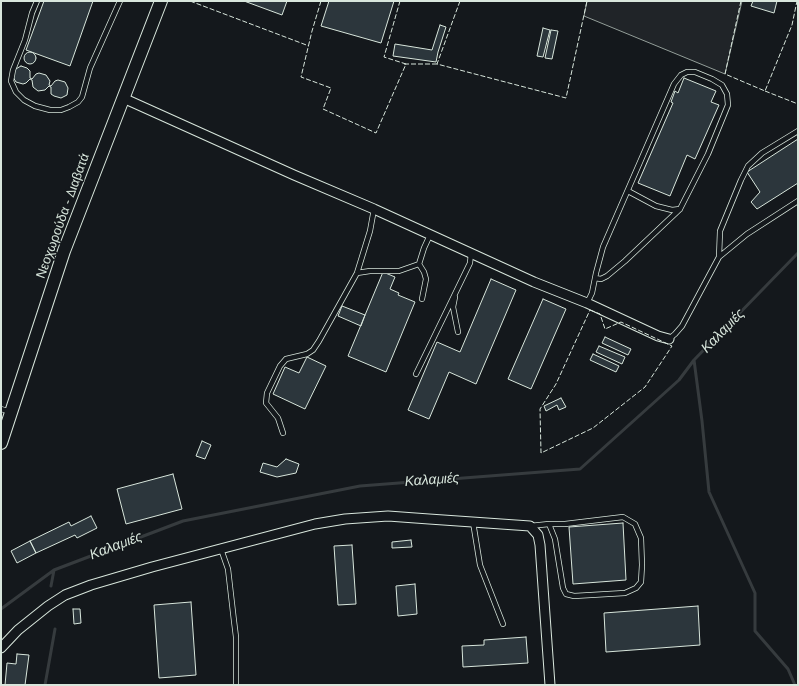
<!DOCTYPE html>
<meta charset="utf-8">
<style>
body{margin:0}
#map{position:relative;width:799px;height:686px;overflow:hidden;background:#14181c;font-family:"PT Sans",sans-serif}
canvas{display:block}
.frame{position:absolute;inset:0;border:2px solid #d8e6dc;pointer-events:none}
</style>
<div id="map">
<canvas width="799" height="686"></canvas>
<div class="frame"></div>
</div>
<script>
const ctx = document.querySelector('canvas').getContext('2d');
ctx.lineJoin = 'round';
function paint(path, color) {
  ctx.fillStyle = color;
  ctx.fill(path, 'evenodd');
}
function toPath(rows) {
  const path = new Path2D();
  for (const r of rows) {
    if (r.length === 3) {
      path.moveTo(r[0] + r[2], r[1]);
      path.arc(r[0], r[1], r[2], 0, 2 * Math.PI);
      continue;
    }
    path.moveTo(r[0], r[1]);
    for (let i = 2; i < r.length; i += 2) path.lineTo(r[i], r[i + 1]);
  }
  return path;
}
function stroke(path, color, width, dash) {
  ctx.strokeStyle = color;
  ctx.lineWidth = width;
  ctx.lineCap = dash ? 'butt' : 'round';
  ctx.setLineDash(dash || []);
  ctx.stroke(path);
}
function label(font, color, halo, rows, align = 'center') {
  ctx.font = font + ' "PT Sans",sans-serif';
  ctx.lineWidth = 3;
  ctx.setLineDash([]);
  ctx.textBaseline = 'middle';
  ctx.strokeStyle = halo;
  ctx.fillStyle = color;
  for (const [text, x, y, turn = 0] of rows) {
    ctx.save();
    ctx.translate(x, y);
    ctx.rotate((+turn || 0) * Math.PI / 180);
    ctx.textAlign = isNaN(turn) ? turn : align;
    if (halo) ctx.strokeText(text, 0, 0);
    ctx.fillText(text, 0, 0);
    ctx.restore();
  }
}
const green = toPath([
 [587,1,742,1,725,74,584,16,587,1]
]);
paint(green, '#202428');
stroke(green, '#939e99', 1);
stroke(toPath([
 [694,360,702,421,709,492,755,593,755,631,788,669,795,685],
 [51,586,54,570],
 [1,609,54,570,183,521,360,486,580,469,679,380,694,360,798,253],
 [45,685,55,629]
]), '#363b3e', 3);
const building = toPath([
 [44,1,93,1,70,66,26,50,44,1],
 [244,1,287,1,282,15,244,1],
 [329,1,394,1,381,43,321,26,329,1],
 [753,1,777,1,774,13,751,6,753,1],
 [440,25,446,27,438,52,436,62,393,56,395,44,432,50,440,25],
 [543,28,550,30,543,57,537,56,543,28],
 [551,30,558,31,552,59,545,58,551,30],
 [30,58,6],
 [21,66,27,68,30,71,30,78,32,79,36,74,39,73,46,75,50,81,49,85,51,86,55,81,58,80,65,82,68,88,67,95,61,98,54,96,51,94,51,87,49,86,45,90,38,91,33,87,32,80,30,79,26,83,23,84,16,82,13,77,14,70,21,66],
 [684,78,716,91,711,102,719,105,695,159,687,155,670,196,638,183,673,103,671,102,675,91,678,93,684,78],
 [798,139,798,183,757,209,751,202,760,192,747,172,798,139],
 [383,272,395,277,390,289,399,293,398,295,415,302,386,372,348,356,383,272],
 [491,279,516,290,476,384,449,372,429,419,408,410,437,342,460,352,491,279],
 [543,299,566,309,531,389,508,379,543,299],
 [342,306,365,315,361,326,338,316,342,306],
 [605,337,631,349,628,355,602,343,605,337],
 [599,346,625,357,622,364,596,352,599,346],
 [593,354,619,366,616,372,590,360,593,354],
 [307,357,326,366,305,409,273,394,285,367,299,373,307,357],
 [561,398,566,407,559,410,557,405,546,411,544,406,561,398],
 [202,441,211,445,205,459,196,456,202,441],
 [286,459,299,464,296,473,277,477,260,472,263,463,277,467,286,459],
 [173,474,182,509,126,524,117,489,173,474],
 [91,516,97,528,77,538,75,535,36,553,30,541,69,522,71,526,91,516],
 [623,523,626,580,573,584,569,527,623,523],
 [411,540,412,547,392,548,392,542,411,540],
 [30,541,36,553,17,563,11,551,30,541],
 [352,545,356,604,338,605,334,546,352,545],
 [415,584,417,614,398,616,396,586,415,584],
 [191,602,196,675,159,678,154,605,191,602],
 [698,606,700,645,606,652,604,613,698,606],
 [73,609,80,609,81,623,74,624,73,609],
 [526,637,528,663,463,667,462,646,484,645,484,640,526,637],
 [17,654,29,655,25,685,5,685,7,663,16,664,17,654]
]);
paint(building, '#2c363c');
stroke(building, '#d8e6dc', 1);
const lane = toPath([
 [37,1,32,13,25,40,13,70,11,81,16,92,24,100,35,106,50,110,61,110,69,107,78,102,82,97,90,68,120,1],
 [628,191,656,206,672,210,680,209],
 [719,257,747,234,798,201],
 [357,273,370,271,399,271,419,264],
 [455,297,453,307,458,332],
 [422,299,426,279,424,272,419,264,424,248,430,235],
 [587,303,592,293,596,273,603,247,674,84,681,75,687,72,695,72,712,79,722,85,727,94,728,105,708,154,680,209,625,261,607,276,601,279,595,278],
 [669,339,675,334,682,326,719,257,720,231,741,180,748,166,762,153,798,131],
 [416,374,470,263,471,253],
 [1,409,11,412],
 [283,433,278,418,266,403,267,393,280,366,286,359,307,354,313,350,319,341,357,273,370,231,374,209],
 [473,522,480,565,503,624],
 [530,526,549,524,565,524,623,517,635,524,641,538,642,565,641,582,636,588,625,593,574,596,566,594,563,588,555,539,549,524],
 [221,549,228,569,234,621,236,637,236,685]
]);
const street = toPath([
 [123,98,294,175,374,209,534,282,587,303,658,336,669,339],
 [1,648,18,630,48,606,65,595,91,585,152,567,315,524,345,519,388,516,429,519,530,526,538,535,540,545,550,685]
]);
const secondary = toPath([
 [1,443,64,251,161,1]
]);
stroke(lane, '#d8e6dc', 6);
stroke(street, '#d8e6dc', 11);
stroke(secondary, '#d8e6dc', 14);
stroke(lane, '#14181c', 4.5);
stroke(street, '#14181c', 9);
stroke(secondary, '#14181c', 12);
stroke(toPath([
 [190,1,309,46],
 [321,1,312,31,301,77,331,88,323,109,376,133,406,64,384,57,400,1],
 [460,1,437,64,566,98,587,1],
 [741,1,725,74,765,91,792,25,797,1],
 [404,64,437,64,437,63],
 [765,91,798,104],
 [590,310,600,314,605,329,621,322,672,346,645,387,593,428,541,453,540,409,556,384,590,310]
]), '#d8e6dc', 1, [5, 2]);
label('13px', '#d8e6dc', '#14181c', [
 ["Νεοχωρούδα - Διαβατά",63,216,-70]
]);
label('italic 14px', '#d8e6dc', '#14181c', [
 ["Καλαμιές",723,331,-46],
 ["Καλαμιές",432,480,-4],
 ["Καλαμιές",116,546,-21]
]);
</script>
